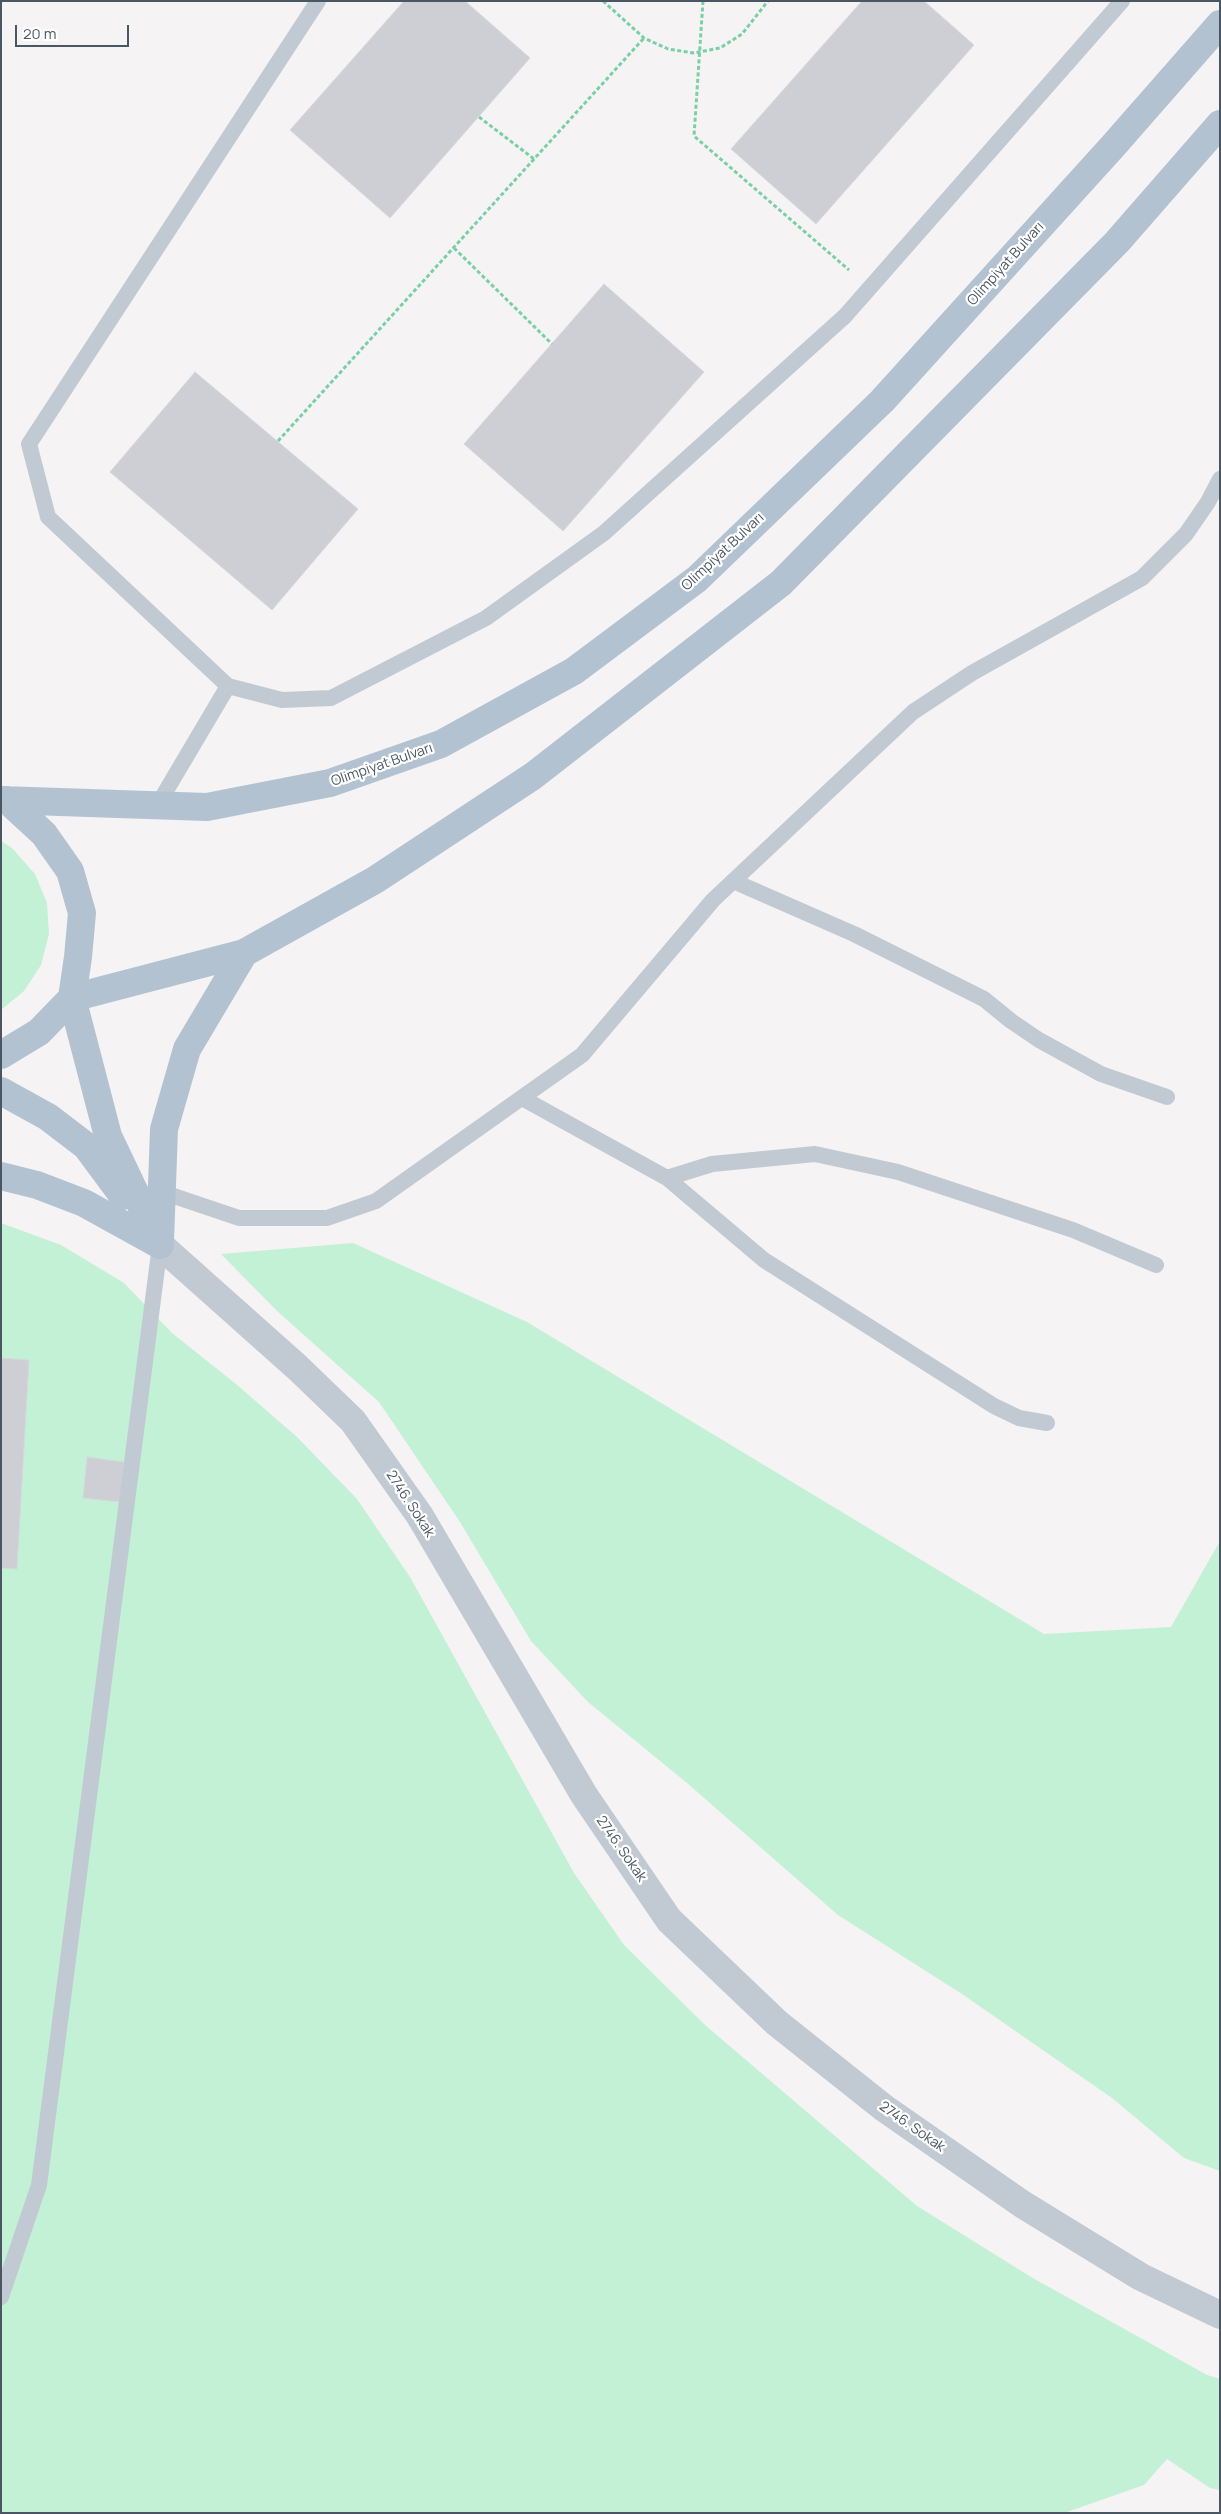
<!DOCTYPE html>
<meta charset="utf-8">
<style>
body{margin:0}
#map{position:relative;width:1221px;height:2514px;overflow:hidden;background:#f5f3f3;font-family:Manrope,sans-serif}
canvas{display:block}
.frame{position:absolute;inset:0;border:2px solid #4a5661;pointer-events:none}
.scale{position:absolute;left:15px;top:25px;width:114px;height:22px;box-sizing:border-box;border:2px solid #4a5661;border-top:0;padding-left:6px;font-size:15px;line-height:18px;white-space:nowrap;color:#4a5661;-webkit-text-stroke:4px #fff;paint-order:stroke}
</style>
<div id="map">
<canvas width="1221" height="2514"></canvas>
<div class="frame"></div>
<div class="scale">20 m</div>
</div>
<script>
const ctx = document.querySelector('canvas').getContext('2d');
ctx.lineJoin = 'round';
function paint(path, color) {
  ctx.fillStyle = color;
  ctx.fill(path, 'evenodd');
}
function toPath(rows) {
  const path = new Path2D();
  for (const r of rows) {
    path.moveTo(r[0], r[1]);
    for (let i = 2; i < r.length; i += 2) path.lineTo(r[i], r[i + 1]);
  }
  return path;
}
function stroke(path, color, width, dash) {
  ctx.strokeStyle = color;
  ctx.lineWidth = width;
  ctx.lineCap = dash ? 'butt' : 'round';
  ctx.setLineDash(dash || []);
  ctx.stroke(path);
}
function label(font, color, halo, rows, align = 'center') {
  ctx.font = font + ' Manrope,sans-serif';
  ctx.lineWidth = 4.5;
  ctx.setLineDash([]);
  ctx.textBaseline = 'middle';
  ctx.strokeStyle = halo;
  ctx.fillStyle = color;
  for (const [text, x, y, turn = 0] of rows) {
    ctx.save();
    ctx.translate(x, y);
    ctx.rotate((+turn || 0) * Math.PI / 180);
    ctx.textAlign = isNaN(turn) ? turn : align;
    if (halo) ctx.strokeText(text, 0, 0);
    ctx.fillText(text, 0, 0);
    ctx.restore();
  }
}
paint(toPath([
 [1,841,12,848,35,874,47,903,49,934,41,965,24,991,1,1010],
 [1,1223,61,1245,124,1283,172,1333,236,1384,297,1437,357,1499,410,1577,574,1873,624,1945,705,2025,917,2206,1031,2277,1207,2375,1220,2379,1220,2490,1210,2488,1167,2459,1144,2485,1064,2513,1,2513],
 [353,1243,527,1322,1044,1634,1171,1627,1220,1541,1220,2171,1184,2158,1112,2098,962,1994,838,1915,687,1783,588,1702,531,1641,460,1522,379,1402,277,1311,221,1254]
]), '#c3f1d5');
const building = toPath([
 [404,1,465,1,530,58,390,218,290,130,404,1],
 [862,1,924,1,974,45,816,224,731,149,862,1],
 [604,284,704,372,563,531,464,444,604,284],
 [195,372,358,509,272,610,110,472,195,372],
 [1,1358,29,1360,17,1569,1,1568,1,1358],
 [87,1457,124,1462,120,1502,83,1498,87,1457]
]);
paint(building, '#cdcfd5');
stroke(building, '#d7d9de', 1);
stroke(toPath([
 [603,1,644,38,668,49,694,53,720,48,742,34,768,1],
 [703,1,694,136,849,270],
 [479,117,534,159],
 [454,248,552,344],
 [278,441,644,38]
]), '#7ad0a6', 3, [4, 2.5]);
stroke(toPath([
 [318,1,29,444,48,517,228,686,282,700,331,698,486,618,604,533,845,316,1122,1],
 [157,806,228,686],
 [733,881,854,934,984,999,1011,1021,1039,1040,1101,1074,1167,1097],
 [522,1098,667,1178,764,1260,994,1406,1019,1418,1047,1423],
 [667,1178,712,1164,815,1154,898,1172,1073,1230,1156,1265],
 [162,1192,239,1218,327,1218,376,1201,582,1055,713,900,913,712,972,673,1142,578,1186,534,1208,502,1220,479],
 [1,2297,39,2185,160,1245]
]), '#c1cad2', 16);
stroke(toPath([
 [160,1245,298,1368,353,1421,420,1516,584,1795,669,1920,777,2023,884,2108,1022,2204,1141,2277,1220,2315]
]), '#c1cad2', 28);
stroke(toPath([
 [1,800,207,807,330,783,441,744,574,671,697,579,882,401,1113,146,1220,24],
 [7,800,44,834,70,871,82,913,78,957,72,998,108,1136,160,1245],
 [72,998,244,953,375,880,533,776,781,583,1117,242,1220,124],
 [1,1055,39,1032,72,998],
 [1,1091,48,1117,86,1146,123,1196],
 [1,1176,37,1185,84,1203,160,1245],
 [160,1241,164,1129,187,1049,244,953]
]), '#b3c2d1', 28);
label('14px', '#4a5661', '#fff', [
 ["Olimpiyat Bulvarı",1006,264,-48],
 ["Olimpiyat Bulvarı",723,552,-43],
 ["Olimpiyat Bulvarı",382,765,-19],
 ["2746. Sokak",410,1504,57],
 ["2746. Sokak",621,1849,55],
 ["2746. Sokak",912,2127,35]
]);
</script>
